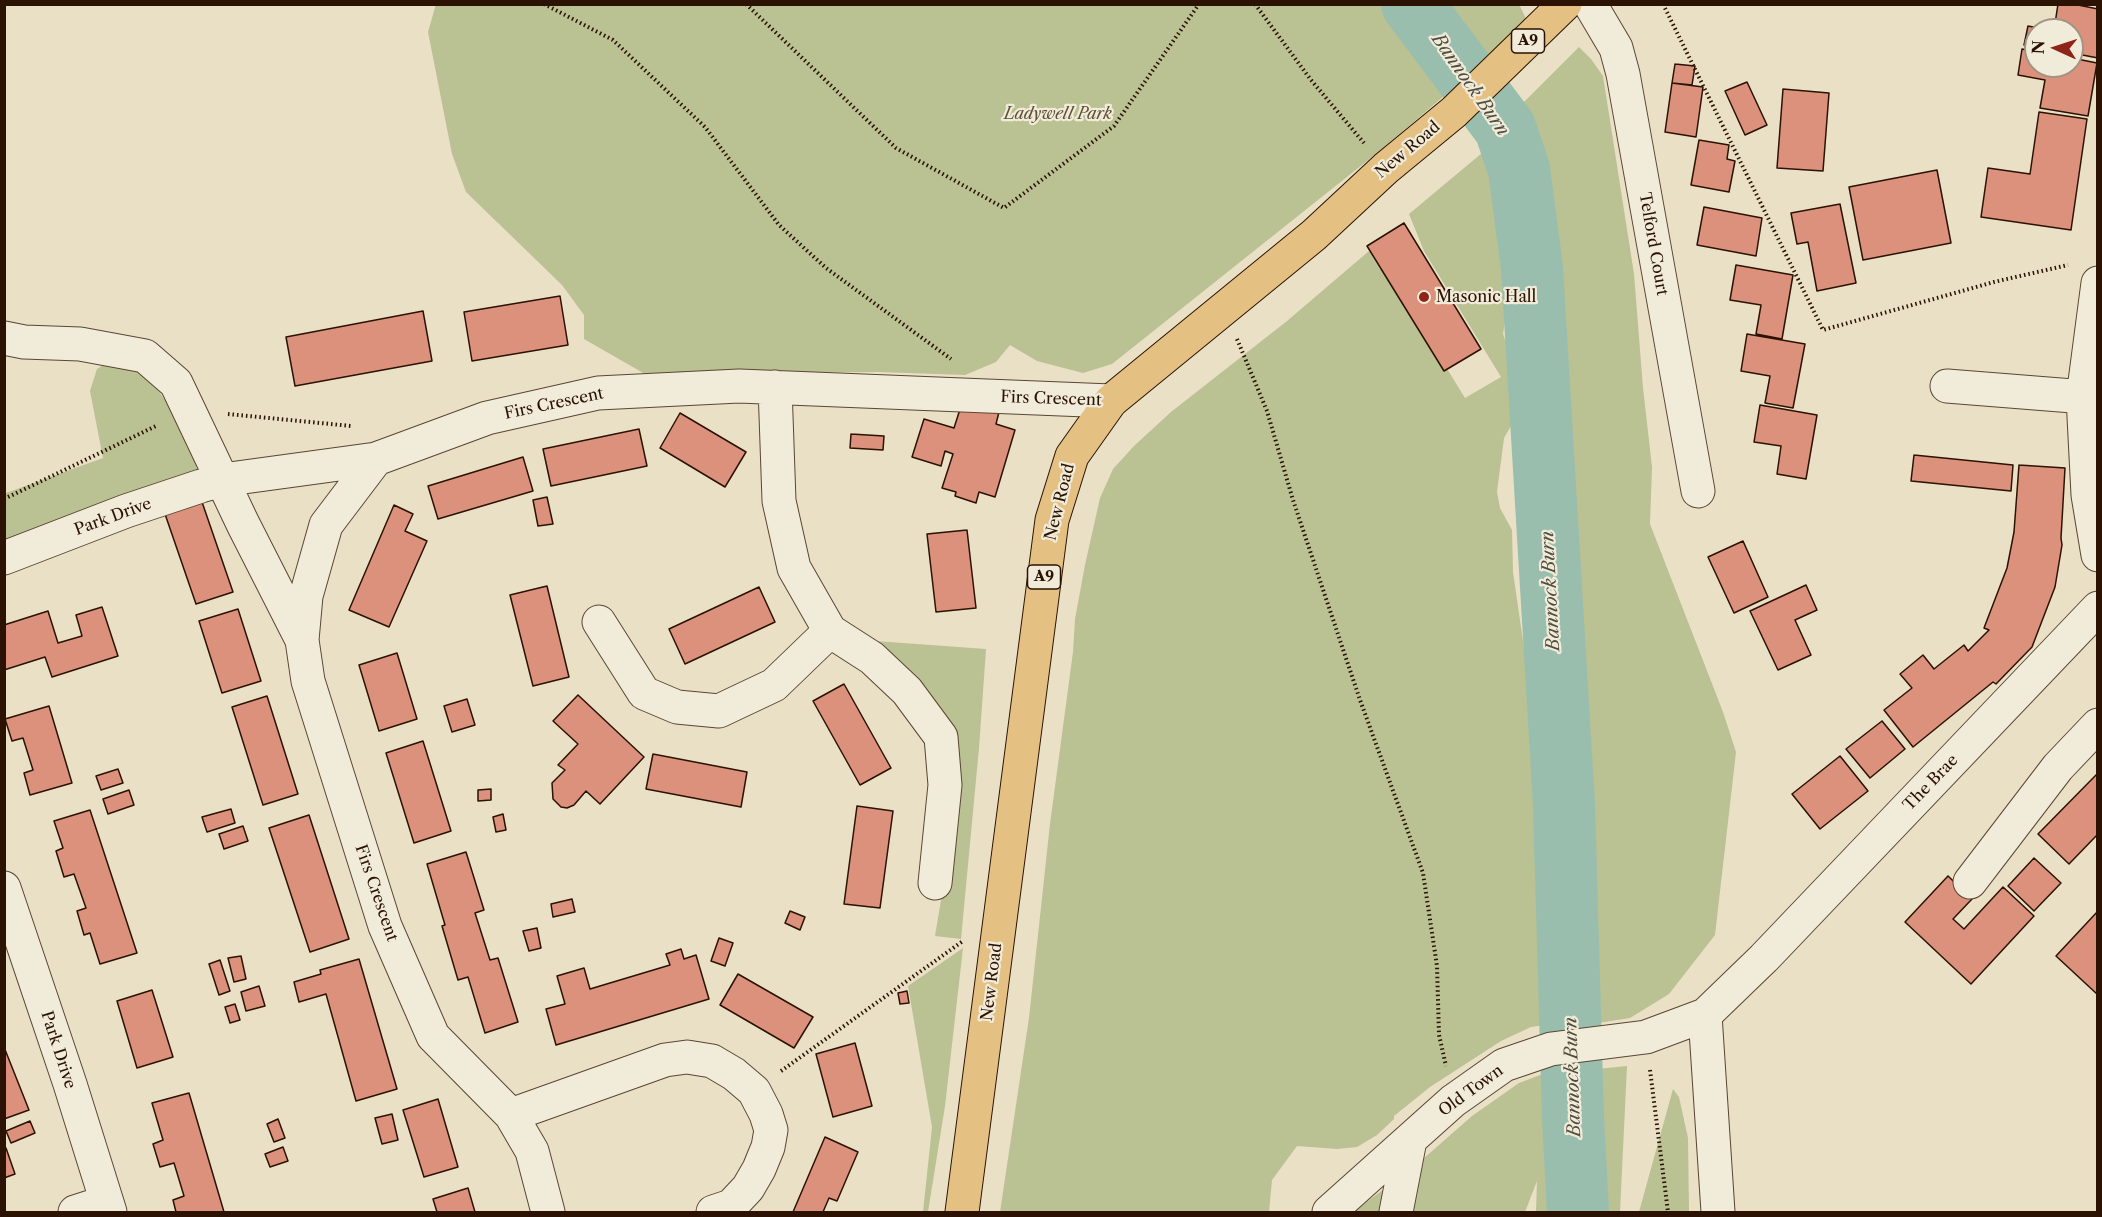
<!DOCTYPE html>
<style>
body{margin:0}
#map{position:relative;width:2102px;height:1217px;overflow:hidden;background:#e9e0c6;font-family:"Libre Caslon Text",serif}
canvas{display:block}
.frame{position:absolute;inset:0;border:6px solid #2b1202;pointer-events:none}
.north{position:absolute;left:2024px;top:18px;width:60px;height:60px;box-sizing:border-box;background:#f1ebda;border:2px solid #a29484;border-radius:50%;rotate:273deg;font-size:16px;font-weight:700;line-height:24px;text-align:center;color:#2b1202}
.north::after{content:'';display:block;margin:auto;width:21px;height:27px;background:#8f2418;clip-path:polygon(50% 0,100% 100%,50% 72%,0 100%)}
</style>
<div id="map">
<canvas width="2102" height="1217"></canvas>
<div class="frame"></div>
<div class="north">N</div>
</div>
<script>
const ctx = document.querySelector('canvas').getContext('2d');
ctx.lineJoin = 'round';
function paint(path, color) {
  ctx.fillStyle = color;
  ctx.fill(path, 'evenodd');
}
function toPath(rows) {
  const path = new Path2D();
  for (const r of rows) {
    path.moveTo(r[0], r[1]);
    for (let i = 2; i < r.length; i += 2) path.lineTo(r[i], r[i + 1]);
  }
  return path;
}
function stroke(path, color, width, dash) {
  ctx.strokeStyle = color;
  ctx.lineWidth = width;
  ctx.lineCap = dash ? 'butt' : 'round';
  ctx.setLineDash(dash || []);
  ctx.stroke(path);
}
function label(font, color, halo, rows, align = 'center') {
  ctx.font = font + ' "Libre Caslon Text",serif';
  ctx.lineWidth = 4.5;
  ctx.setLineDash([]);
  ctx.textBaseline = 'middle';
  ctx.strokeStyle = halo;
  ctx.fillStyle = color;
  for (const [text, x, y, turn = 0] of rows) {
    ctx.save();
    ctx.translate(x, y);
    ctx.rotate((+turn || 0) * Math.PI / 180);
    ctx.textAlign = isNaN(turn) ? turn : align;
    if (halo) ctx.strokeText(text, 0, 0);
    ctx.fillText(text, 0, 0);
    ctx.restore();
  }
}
paint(toPath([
 [436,4,1519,4,1526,19,1458,84,1382,149,1112,364,1083,373,1037,361,1010,345,996,362,965,375,878,372,645,374,584,339,584,315,562,285,466,192,452,154,428,32],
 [1579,47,1591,59,1603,76,1634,274,1643,388,1652,467,1650,524,1723,712,1736,752,1715,935,1669,994,1630,1018,1585,1025,1579,978,1584,738,1577,657,1562,549,1550,435,1540,198,1530,149,1515,111],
 [1482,153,1495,168,1513,219,1511,281,1503,334,1520,381,1512,424,1504,438,1497,492,1500,508,1512,530,1513,572,1524,648,1538,777,1540,824,1536,872,1547,914,1544,1025,1531,1027,1501,1041,1430,1087,1394,1116,1394,1119,1377,1135,1357,1147,1337,1149,1297,1146,1272,1180,1269,1212,1000,1212,1029,1018,1050,824,1073,652,1075,619,1085,565,1100,498,1113,469,1134,446,1171,412,1287,321,1369,251,1380,269,1388,273,1465,398,1501,377,1424,251,1409,214],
 [118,356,142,368,168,404,189,442,199,475,5,543,4,488,6,493,103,458,90,391,97,369],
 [861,640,986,649,979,748,961,939,935,936,951,840,954,762],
 [963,948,945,1106,928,1212,923,1212,932,1127,908,986],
 [1627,1066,1620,1212,1536,1212,1537,1181,1525,1212,1405,1212,1423,1159,1472,1116,1519,1083,1556,1069,1558,1073],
 [1673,1089,1679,1097,1688,1138,1689,1212,1639,1212],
 [1387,1187,1383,1212,1353,1212,1358,1208]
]), '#bac192');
stroke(toPath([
 [1412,4,1505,128,1519,169,1532,268,1564,805,1573,1118,1578,1212]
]), '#99beae', 62);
const building = toPath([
 [2058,4,2073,4,2098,9,2098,58,2072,53,2072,30,2054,30,2058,4],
 [2028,26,2048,30,2036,30,2036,47,2024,45,2028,26],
 [2022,49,2036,52,2036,66,2072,66,2072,58,2097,63,2088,116,2040,108,2045,80,2018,75,2022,49],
 [1675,64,1695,66,1692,85,1672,83,1675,64],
 [1747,82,1767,125,1745,135,1725,91,1747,82],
 [1672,83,1703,87,1696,137,1665,132,1672,83],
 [1783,89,1829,93,1823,171,1777,168,1783,89],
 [2039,112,2087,119,2071,230,1981,217,1988,168,2030,174,2039,112],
 [1699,140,1729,145,1727,159,1735,161,1729,192,1691,185,1699,140],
 [1937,170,1951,243,1863,260,1849,187,1937,170],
 [1840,204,1856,283,1817,291,1808,242,1797,244,1791,213,1840,204],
 [1704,207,1762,218,1756,256,1697,245,1704,207],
 [1404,223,1481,349,1444,371,1367,246,1404,223],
 [1736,265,1793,275,1782,339,1756,334,1761,305,1730,300,1736,265],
 [560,296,568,345,472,361,464,312,560,296],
 [423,311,432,361,295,386,286,337,423,311],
 [1747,334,1805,344,1793,408,1765,403,1770,376,1741,371,1747,334],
 [1760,405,1817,415,1806,479,1777,474,1781,446,1754,442,1760,405],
 [961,406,999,412,996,424,1015,430,995,497,979,492,976,503,955,496,956,492,942,488,953,454,945,451,941,466,912,457,924,419,954,428,961,406],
 [680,413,746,452,725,487,660,448,680,413],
 [639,429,647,466,551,486,543,449,639,429],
 [851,434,884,436,883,450,850,448,851,434],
 [1914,455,2013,465,2011,491,1911,481,1914,455],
 [523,457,533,491,438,519,428,486,523,457],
 [2019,465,2065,468,2061,538,2062,545,2055,587,2032,647,1996,684,1993,682,1913,747,1884,710,1912,688,1900,674,1923,655,1934,669,1964,645,1968,651,1989,630,1984,628,2007,568,2014,532,2019,465],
 [547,497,553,524,538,526,533,500,547,497],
 [202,502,233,592,196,604,165,514,202,502],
 [394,505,413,514,405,531,427,541,389,627,349,610,394,505],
 [967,530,976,608,936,612,927,534,967,530],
 [1743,541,1768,597,1734,613,1708,557,1743,541],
 [1806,585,1817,610,1795,620,1811,655,1778,670,1750,611,1806,585],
 [547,586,569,677,533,686,510,595,547,586],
 [759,587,775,622,685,664,669,629,759,587],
 [102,607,118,656,52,677,45,657,4,670,4,625,48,611,58,643,82,636,76,615,102,607],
 [238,609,261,681,222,693,199,621,238,609],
 [397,653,417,719,379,731,359,665,397,653],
 [844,684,891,768,860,785,813,701,844,684],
 [578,695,644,757,600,804,586,791,574,805,567,808,561,807,553,799,552,783,565,770,558,765,578,744,553,721,578,695],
 [267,696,298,794,263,805,232,707,267,696],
 [467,699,475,725,452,732,444,706,467,699],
 [49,706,72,783,30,795,24,773,33,770,23,738,12,741,5,719,49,706],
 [1882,721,1905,749,1870,778,1846,749,1882,721],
 [423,741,451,831,414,843,386,753,423,741],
 [653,754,747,772,741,807,646,789,653,754],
 [1840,756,1868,791,1820,829,1792,794,1840,756],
 [118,769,123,783,101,790,96,776,118,769],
 [2098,773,2098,834,2069,864,2038,834,2098,773],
 [491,789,491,800,478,801,478,790,491,789],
 [129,790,134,805,108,814,103,799,129,790],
 [857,806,893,811,880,908,844,904,857,806],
 [231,809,235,823,207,832,202,817,231,809],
 [90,810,137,953,100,964,90,933,84,935,77,911,86,908,74,874,64,877,56,851,63,848,54,821,90,810],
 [503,814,506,830,496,832,493,817,503,814],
 [309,815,349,939,310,952,269,828,309,815],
 [243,826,248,841,224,849,219,834,243,826],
 [466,852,484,910,475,913,490,960,498,958,518,1022,485,1033,468,977,458,980,442,926,445,925,427,864,466,852],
 [2034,858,2061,883,2034,911,2008,886,2034,858],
 [1948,876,1972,899,1953,919,1964,929,2003,887,2034,916,1971,984,1905,922,1948,876],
 [572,899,575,912,553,917,551,904,572,899],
 [790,911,805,917,800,930,785,923,790,911],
 [2098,911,2098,995,2056,956,2098,911],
 [537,928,541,948,529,951,523,931,537,928],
 [719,938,733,943,725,966,711,961,719,938],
 [681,949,684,959,696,955,709,999,556,1045,546,1009,565,1004,557,976,584,968,590,989,670,965,666,954,681,949],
 [241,956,246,979,234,982,228,958,241,956],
 [359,959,397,1089,356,1101,326,994,299,1002,294,982,321,974,320,970,359,959],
 [220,960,230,991,219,995,209,964,220,960],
 [738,974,813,1017,794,1048,720,1005,738,974],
 [259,986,265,1006,246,1011,241,992,259,986],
 [152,990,173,1057,137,1068,117,1001,152,990],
 [907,991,909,1003,900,1004,898,993,907,991],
 [235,1004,240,1020,230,1023,225,1007,235,1004],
 [855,1043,872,1106,833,1117,816,1054,855,1043],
 [4,1047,29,1110,4,1119,4,1047],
 [189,1093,224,1212,176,1212,173,1200,184,1196,174,1163,160,1167,153,1144,163,1140,152,1103,189,1093],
 [438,1099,458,1167,424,1177,403,1110,438,1099],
 [392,1114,398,1140,382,1144,375,1118,392,1114],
 [278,1119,285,1138,274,1142,267,1124,278,1119],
 [30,1121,35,1133,11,1143,6,1131,30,1121],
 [825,1137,858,1152,837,1201,829,1198,823,1212,793,1212,825,1137],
 [283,1147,288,1161,270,1167,265,1154,283,1147],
 [6,1148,15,1174,4,1178,4,1149,6,1148],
 [468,1188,475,1212,437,1212,433,1199,468,1188]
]);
paint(building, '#db917c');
stroke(building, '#2b1202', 1.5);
const minor = toPath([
 [1590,4,1616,48,1623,74,1698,491],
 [2098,283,2083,397,2088,495,2098,555],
 [4,338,24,342,80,344,145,356,176,383,243,524,302,640,308,681,385,926,433,1036,511,1115,532,1151,548,1212],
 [1947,386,2098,398],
 [775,387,779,501,794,568,830,631,872,658,907,691,941,737,945,785,935,883],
 [4,558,126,511,201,486,222,480,376,459,487,418,598,393,739,386,1111,401],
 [599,622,644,693,677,707,719,711,774,685,830,631],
 [302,640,306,596,326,525,376,459],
 [1970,882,2058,767,2098,725],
 [4,888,70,1084,110,1212],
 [1705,1015,1718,1212],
 [511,1115,665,1060,687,1057,712,1061,734,1074,754,1091,766,1114,771,1130,768,1147,759,1169,748,1188,731,1206,713,1212],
 [75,1212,106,1202],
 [1329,1212,1453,1101,1504,1065,1551,1049,1646,1037,1705,1015,1764,958,2098,608],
 [1396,1212,1410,1140]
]);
const major = toPath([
 [962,1212,1052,520,1072,456,1111,401,1314,235,1386,168,1454,112,1565,4]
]);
stroke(minor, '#5a4633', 35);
stroke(major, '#2b1202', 35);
stroke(toPath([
 [544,4,613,40,705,127,779,225,826,268,951,359],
 [746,4,896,148,1004,208,1114,126,1199,4],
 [1255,4,1311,80,1364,143],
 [1663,4,1823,330,1994,282,2068,265],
 [1237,339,1267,411,1293,500,1360,700,1423,873,1437,966,1439,1035,1446,1066],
 [228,414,351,426],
 [4,499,158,425],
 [1650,1070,1668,1212],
 [781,1071,963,941]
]), '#2b1202', 4, [1.5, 3]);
stroke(minor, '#f1ebda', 33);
stroke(major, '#e4c083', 33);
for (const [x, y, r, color] of [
 [1424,297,6,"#8f2418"]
]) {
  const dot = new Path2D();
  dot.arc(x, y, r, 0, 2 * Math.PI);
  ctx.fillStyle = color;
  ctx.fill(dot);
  stroke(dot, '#f1ebda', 2);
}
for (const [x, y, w] of [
 [1528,41,33],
 [1044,577,33]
]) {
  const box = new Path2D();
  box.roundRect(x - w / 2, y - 12, w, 24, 4.5);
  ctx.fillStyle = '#f1ebda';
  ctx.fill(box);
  stroke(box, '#2b1202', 1.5);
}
label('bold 15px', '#2b1202', null, [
 ["A9",1528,41],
 ["A9",1044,577]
]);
label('italic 16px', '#5d4f34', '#f1ebda', [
 ["Ladywell Park",1058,114]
]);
label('16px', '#2b1202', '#f1ebda', [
 ["New Road",1408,150,-40],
 ["Telford Court",1653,244,80],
 ["Firs Crescent",1051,399,2],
 ["Firs Crescent",554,404,-12],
 ["New Road",1060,502,-76],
 ["Park Drive",113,517,-20],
 ["The Brae",1931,783,-46],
 ["Firs Crescent",376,893,71],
 ["New Road",992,982,-83],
 ["Park Drive",58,1050,72],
 ["Old Town",1471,1091,-36]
]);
label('16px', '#2b1202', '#f1ebda', [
 ["Masonic Hall",1436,297]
], 'left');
label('italic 18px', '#524e3e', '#f1ebda', [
 ["Bannock Burn",1470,85,55],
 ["Bannock Burn",1551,591,-93],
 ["Bannock Burn",1573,1077,-92]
]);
</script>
